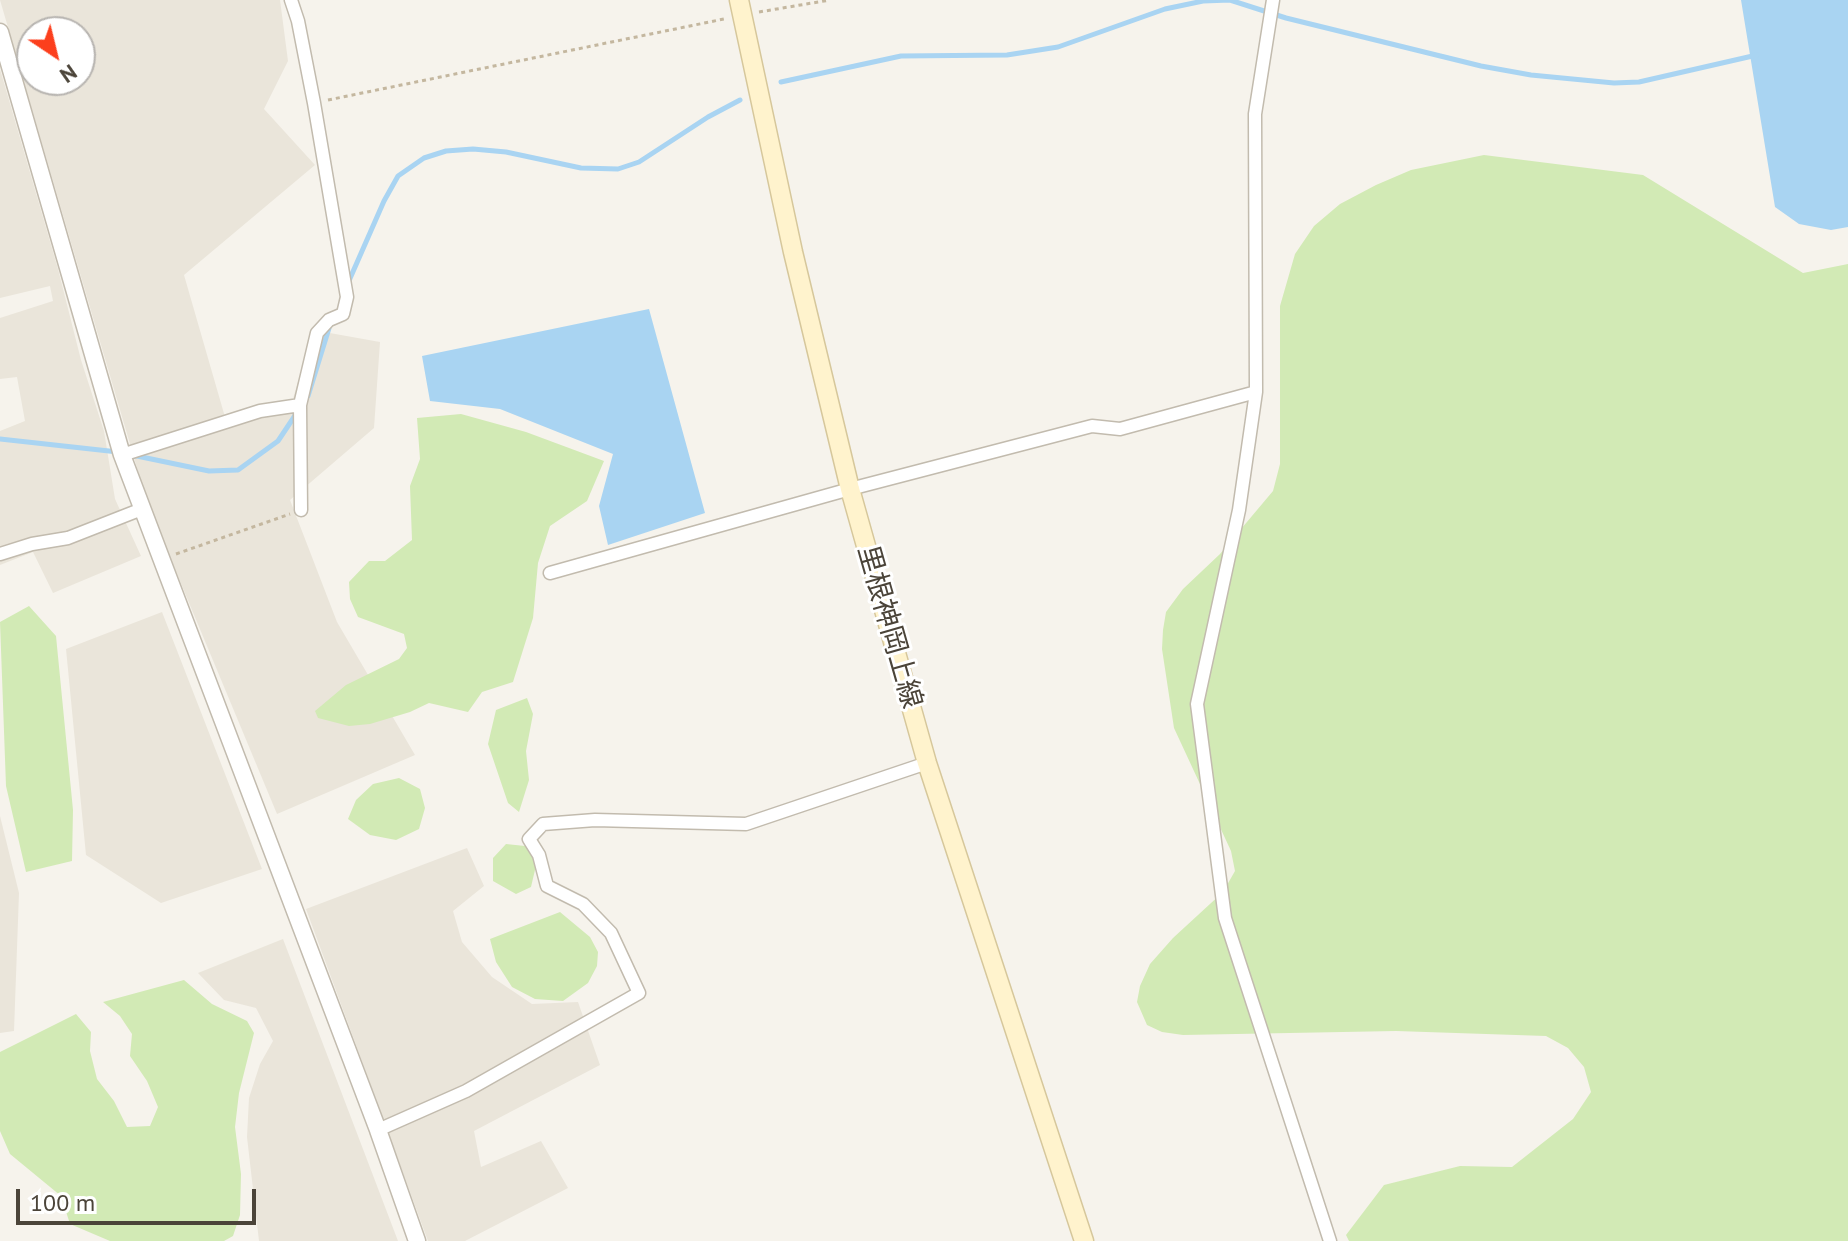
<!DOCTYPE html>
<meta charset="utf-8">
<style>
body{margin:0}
#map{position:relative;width:1848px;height:1241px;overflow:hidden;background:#f6f3ec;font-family:"PT Sans",sans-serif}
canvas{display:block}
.north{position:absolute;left:16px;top:16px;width:80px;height:80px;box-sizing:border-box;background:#fff;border:2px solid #b7b4b0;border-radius:50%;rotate:145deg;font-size:22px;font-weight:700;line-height:32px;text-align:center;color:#4b4439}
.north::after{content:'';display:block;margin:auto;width:28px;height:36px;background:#fc3f1d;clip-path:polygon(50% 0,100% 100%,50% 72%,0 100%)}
.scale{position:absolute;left:16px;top:1189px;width:240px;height:36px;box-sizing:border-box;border:4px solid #4b4439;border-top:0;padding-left:10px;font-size:24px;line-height:28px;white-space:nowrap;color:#4b4439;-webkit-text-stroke:6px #fff;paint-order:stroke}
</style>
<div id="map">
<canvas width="1848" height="1241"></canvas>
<div class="north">N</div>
<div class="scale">100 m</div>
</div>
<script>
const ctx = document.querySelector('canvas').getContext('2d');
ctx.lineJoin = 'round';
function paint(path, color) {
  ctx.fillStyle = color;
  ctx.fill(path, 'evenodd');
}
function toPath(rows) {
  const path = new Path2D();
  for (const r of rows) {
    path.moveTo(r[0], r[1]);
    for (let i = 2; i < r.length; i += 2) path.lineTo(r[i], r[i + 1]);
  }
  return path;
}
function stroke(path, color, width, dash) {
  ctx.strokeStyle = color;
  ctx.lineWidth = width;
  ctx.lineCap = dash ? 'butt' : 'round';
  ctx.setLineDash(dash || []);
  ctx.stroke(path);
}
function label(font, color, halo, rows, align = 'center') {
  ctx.font = font + ' "PT Sans","Noto Sans JP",sans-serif';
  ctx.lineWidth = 6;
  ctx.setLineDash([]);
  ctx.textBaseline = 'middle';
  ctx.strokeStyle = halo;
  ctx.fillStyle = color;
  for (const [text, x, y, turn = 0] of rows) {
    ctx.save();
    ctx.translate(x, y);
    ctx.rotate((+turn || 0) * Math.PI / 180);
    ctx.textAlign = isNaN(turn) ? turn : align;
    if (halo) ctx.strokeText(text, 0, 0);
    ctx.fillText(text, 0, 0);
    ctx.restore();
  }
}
paint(toPath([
 [0,0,280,0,288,61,264,109,315,165,184,275,227,424,290,409,313,330,380,342,374,428,290,500,337,622,415,755,277,814,147,502],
 [32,32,80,32,80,80,32,80],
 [0,69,58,269,81,360,104,431,115,499,141,556,53,593,33,552,0,565,0,431,25,421,17,377,0,379,0,318,53,301,50,286,0,298],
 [162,612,262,869,161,903,86,855,66,649],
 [0,816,19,893,14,1031,0,1033],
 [467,848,484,886,453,911,462,942,492,977,532,1004,578,1002,600,1065,474,1131,481,1167,541,1141,568,1188,465,1241,428,1241,306,909],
 [283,939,398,1241,259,1241,247,1137,249,1098,260,1064,273,1041,256,1008,224,1000,198,973]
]), '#eae5da');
paint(toPath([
 [1484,155,1643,175,1803,273,1848,264,1848,1241,1349,1241,1346,1235,1384,1185,1460,1166,1512,1167,1573,1119,1591,1092,1584,1067,1568,1048,1546,1036,1396,1031,1183,1035,1162,1032,1147,1025,1137,1002,1140,986,1150,964,1173,938,1223,892,1235,871,1231,851,1174,728,1162,649,1163,630,1166,612,1183,589,1220,554,1273,491,1280,464,1280,306,1295,254,1314,226,1340,204,1376,185,1411,170],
 [461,414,526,432,604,461,587,501,550,526,538,563,533,618,513,682,482,692,468,712,429,703,410,712,370,724,349,726,318,718,315,711,346,685,399,659,407,648,404,634,358,617,350,599,349,582,369,561,385,561,412,540,410,486,420,459,417,418],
 [29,606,56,636,73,810,72,861,26,872,6,786,0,622],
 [527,698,533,714,526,751,529,780,519,812,508,803,488,744,496,710],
 [399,778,420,789,425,808,419,829,396,840,370,835,348,819,356,800,373,784],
 [506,844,525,846,538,857,531,887,516,894,493,881,493,858],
 [560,912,590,937,598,952,597,966,588,983,563,1001,535,999,512,987,496,962,490,939],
 [184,980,212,1004,247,1021,254,1033,239,1093,235,1127,241,1174,240,1215,233,1236,224,1241,110,1241,70,1224,61,1196,10,1154,0,1131,0,1052,76,1014,91,1032,90,1051,97,1079,114,1101,127,1127,150,1126,158,1107,147,1081,130,1056,132,1034,120,1016,103,1002]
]), '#d2eab5');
paint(toPath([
 [1741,0,1848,0,1848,227,1831,230,1799,224,1775,207],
 [649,309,705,513,608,545,599,506,613,454,500,409,430,401,422,356]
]), '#a9d4f2');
stroke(toPath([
 [781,82,901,56,1007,55,1058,47,1165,9,1203,1,1230,0,1286,18,1481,66,1531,75,1614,83,1639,82,1757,55],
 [348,283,384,201,398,176,424,158,446,151,473,149,506,152,581,168,618,169,639,162,708,117,740,100],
 [308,396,330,325],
 [0,439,118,452],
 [132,455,209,471,238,470,278,441,296,414]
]), '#a9d4f2', 5);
const minor = toPath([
 [291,0,298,21,314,103,347,297,343,314,329,320,317,333,300,405,301,510],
 [1273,0,1255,114,1256,392,1239,510,1197,704,1225,918,1330,1241],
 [122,455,260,411,300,405],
 [0,554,32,544,68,538,142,509],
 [550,573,850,489,1092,426,1120,429,1256,392],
 [378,1130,466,1091,639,993,611,933,583,904,547,886,539,855,529,839,543,824,595,820,746,824,927,763]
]);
const tertiary = toPath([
 [0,32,122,455,378,1130,417,1241]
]);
const secondary = toPath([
 [739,0,793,252,850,489,927,763,1084,1241]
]);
stroke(minor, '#c2bbae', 15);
stroke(tertiary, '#c2bbae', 19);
stroke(secondary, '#d6c79b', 21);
stroke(toPath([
 [759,12,830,0],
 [328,100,724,19],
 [176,554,290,514]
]), '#c4b79f', 3, [4, 4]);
stroke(minor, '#fff', 12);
stroke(tertiary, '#fff', 16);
stroke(secondary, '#fff3cd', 18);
label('28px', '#4b4439', '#fff', [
 ["里根神岡上線",889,627,74]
]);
</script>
